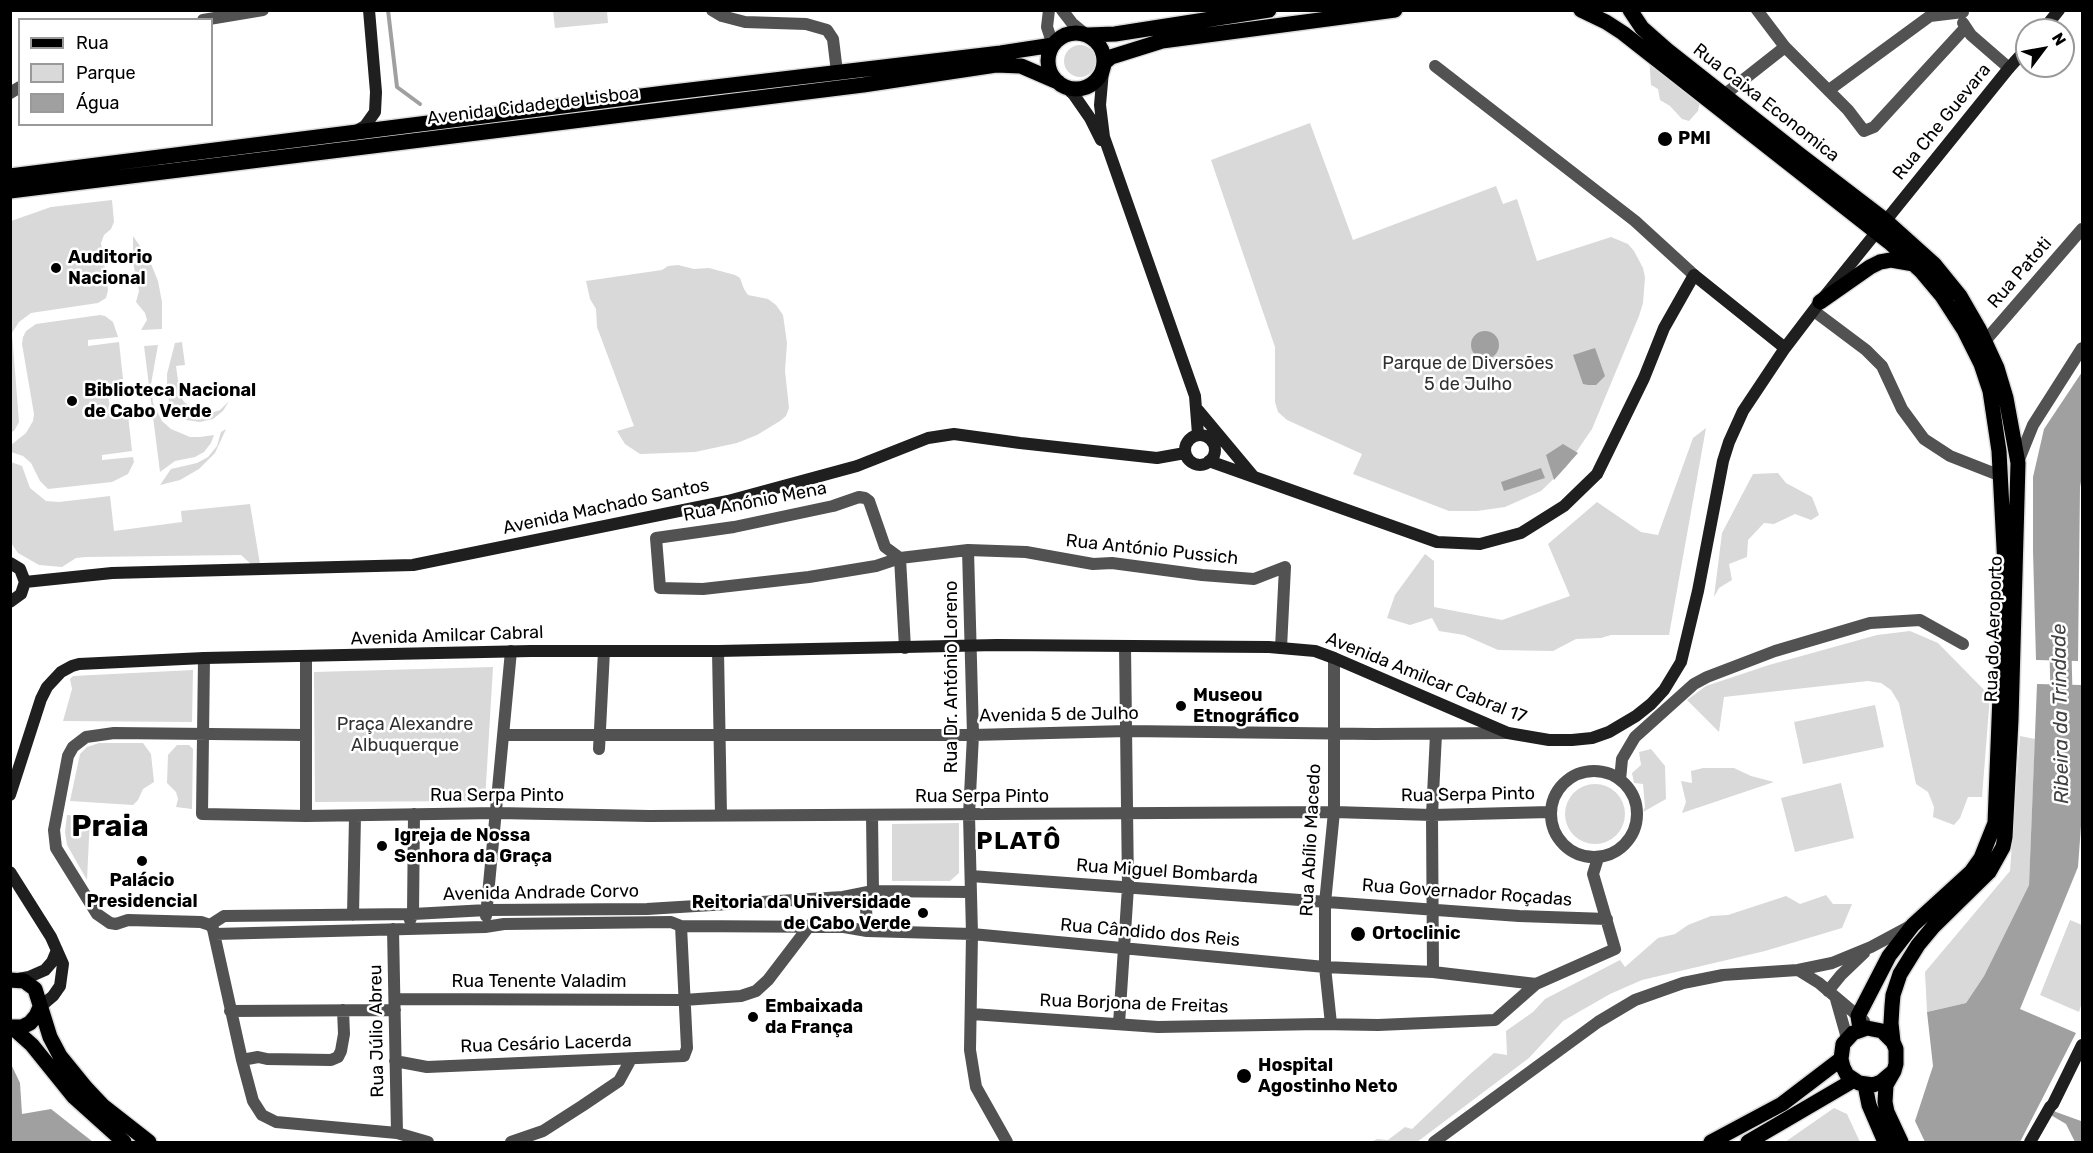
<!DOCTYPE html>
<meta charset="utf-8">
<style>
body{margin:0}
#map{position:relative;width:2093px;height:1153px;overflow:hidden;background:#fff;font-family:Rubik,sans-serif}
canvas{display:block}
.frame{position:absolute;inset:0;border:12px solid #000;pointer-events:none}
.legend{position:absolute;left:18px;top:18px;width:195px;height:108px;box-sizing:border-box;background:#fff;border:2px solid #999;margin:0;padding:8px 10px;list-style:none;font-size:18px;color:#000}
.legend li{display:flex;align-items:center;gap:12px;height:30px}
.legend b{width:30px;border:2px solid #999}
.north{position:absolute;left:2015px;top:18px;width:60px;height:60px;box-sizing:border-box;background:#fff;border:2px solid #999;border-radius:50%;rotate:58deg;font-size:16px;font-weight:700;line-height:24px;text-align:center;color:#000}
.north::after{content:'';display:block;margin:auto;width:21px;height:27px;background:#000;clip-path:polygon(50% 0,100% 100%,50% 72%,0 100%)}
</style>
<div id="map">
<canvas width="2093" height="1153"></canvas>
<div class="frame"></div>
<ul class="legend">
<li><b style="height:8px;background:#000"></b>Rua</li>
<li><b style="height:16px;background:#d9d9d9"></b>Parque</li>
<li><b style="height:16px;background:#a0a0a0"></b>Água</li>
</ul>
<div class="north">N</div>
</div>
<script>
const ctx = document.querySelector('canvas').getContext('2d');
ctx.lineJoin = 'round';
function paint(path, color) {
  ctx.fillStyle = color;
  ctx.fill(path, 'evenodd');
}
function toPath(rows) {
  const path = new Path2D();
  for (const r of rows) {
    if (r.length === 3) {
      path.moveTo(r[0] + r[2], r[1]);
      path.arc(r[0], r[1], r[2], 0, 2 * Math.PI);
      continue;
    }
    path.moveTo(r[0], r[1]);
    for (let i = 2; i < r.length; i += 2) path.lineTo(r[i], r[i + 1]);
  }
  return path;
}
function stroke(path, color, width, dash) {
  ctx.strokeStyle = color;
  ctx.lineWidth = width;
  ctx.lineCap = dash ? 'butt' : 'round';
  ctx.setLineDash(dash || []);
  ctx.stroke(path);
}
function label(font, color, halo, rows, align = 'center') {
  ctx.font = font + ' Rubik,sans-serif';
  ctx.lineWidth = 5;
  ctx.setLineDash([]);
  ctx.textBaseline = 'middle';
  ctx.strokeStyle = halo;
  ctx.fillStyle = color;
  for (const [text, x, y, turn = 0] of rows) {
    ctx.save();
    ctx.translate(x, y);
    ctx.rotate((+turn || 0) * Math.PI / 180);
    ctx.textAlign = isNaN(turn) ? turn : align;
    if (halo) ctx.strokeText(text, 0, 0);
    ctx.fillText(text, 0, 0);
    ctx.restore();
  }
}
paint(toPath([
 [553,11,607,11,608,23,555,28],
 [1080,61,16],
 [1649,57,1700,101,1698,111,1689,121,1682,119,1670,106,1660,100,1658,89,1651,85],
 [1310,123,1353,240,1496,186,1503,204,1517,199,1537,261,1611,237,1628,244,1634,251,1643,268,1645,277,1643,303,1639,316,1592,429,1566,467,1541,491,1505,507,1477,511,1449,511,1353,474,1362,454,1287,420,1278,412,1275,402,1275,347,1211,160],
 [112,200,114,222,111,229,104,235,101,243,108,290,106,298,98,303,31,313,19,322,12,333,19,422,14,431,11,432,11,221,51,207],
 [133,236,149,259,158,281,162,302,162,329,141,330,147,320,145,313,136,302,139,291,133,263],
 [678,265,694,269,709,268,735,275,740,278,744,289,748,295,768,299,776,305,783,315,787,343,785,371,789,408,786,416,780,421,757,435,737,443,695,452,640,454,625,444,617,431,634,426,597,327,596,309,590,299,586,281,662,270,668,266],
 [100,315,105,316,113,322,118,337,88,340,88,346,119,342,123,379,118,380,117,390,108,394,110,408,118,409,121,416,128,415,132,451,102,455,102,460,133,457,134,462,128,474,112,482,48,489,40,481,31,463,23,456,11,452,11,445,26,433,33,421,34,414,22,344,23,337,26,331,36,324],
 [182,342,185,365,176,366,180,395,184,402,195,411,208,414,220,410,229,401,223,411,213,419,200,422,186,420,174,411,170,404,167,394,167,374,175,343],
 [158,345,151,384,153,403,162,421,171,429,190,437,200,437,214,435,211,443,204,452,195,457,175,461,160,472,144,346],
 [1706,428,1669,635,1611,635,1601,638,1576,639,1553,651,1498,650,1464,635,1439,631,1432,618,1410,625,1387,618,1395,595,1425,554,1434,561,1434,607,1502,620,1570,596,1548,544,1597,502,1641,532,1658,535,1693,438],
 [226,429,215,453,199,469,180,480,160,485,171,469,197,463,208,457,217,446,221,432],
 [11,462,22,466,30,488,46,501,59,502,110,496,114,531,182,522,181,511,250,504,260,564,252,565,241,555,86,557,76,558,62,567,39,565,18,553,11,543],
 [1778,473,1786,483,1812,497,1819,515,1811,520,1795,514,1774,524,1764,523,1748,540,1747,557,1729,564,1732,580,1719,588,1714,597,1722,533,1753,474],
 [1910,631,1938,643,1990,696,1982,797,1968,797,1960,818,1954,825,1933,817,1934,807,1928,792,1916,784,1899,703,1891,690,1881,683,1868,681,1724,697,1719,732,1687,700,1706,686,1769,665,1877,635],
 [493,667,485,801,315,802,314,672],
 [193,670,192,722,63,721,72,689,70,679,73,676],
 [1875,705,1884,747,1803,764,1794,722],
 [2020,736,2035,739,2029,885,1984,976,1966,1003,1927,1012,1925,972,2010,871],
 [99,743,143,743,151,754,154,782,143,789,138,800,133,805,70,801,80,754,87,747],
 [177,745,189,745,193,749,192,809,176,807,178,799,176,792,167,783,168,755],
 [1651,749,1665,766,1666,799,1643,812,1645,807,1643,784,1634,783,1632,773,1641,765,1639,752],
 [1703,768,1734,768,1751,776,1774,782,1682,813,1686,802,1681,781,1692,783,1691,771],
 [1841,783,1854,838,1795,852,1781,798],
 [1595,814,30],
 [67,815,90,817,87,880,67,845,65,832],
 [959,823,959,873,950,881,892,881,892,824],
 [1826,895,1833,904,1852,904,1842,928,1765,951,1642,980,1610,994,1563,1021,1529,1058,1417,1142,1371,1142,1377,1139,1388,1140,1405,1127,1412,1129,1469,1075,1494,1053,1507,1055,1506,1031,1533,1012,1545,999,1620,960,1625,967,1658,938,1675,934,1688,925,1711,916,1728,915,1786,896,1800,904],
 [2070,920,2082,925,2082,1002,2079,1012,2040,995],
 [1834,1108,1847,1114,1860,1142,1785,1142]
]), '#d9d9d9');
paint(toPath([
 [1485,345,14],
 [1595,348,1605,376,1596,385,1588,385,1583,384,1573,355],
 [2082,372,2082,476,2080,487,2078,661,2036,660,2033,551,2033,477,2044,429],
 [1563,444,1578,453,1554,480,1546,455],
 [1541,468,1545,478,1504,491,1501,482],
 [2037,684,2081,685,2082,812,2078,867,2020,1009,2076,1033,2020,1142,1925,1142,1915,1121,1933,1066,1927,1012,1966,1003,1984,976,2029,885],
 [11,1064,20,1083,22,1114,51,1109,93,1142,11,1142],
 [2047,1106,2056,1112,2081,1121,2082,1142,2075,1142,2066,1124,2044,1111]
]), '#a0a0a0');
stroke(toPath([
 [388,10,397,87,420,104]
]), '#a0a0a0', 4);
stroke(toPath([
 [2060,631,2062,715]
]), '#a0a0a0', 22);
const primary = toPath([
 [1581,10,1606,22,1623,33,1889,242,1921,271,1942,296,1964,330,1981,364,1990,391,1999,451,2005,567,1995,823,1981,858,1971,872,1913,925,1889,956,1858,1016,1860,1029],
 [1630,10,1642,28,1667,50,1800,155,1885,220,1934,264,1960,296,1979,329,1997,368,2006,398,2018,463,2011,720,2005,837,2003,847,1989,872,1933,927,1918,945,1900,974,1893,995,1892,1006,1891,1023,1893,1042],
 [1076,61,28],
 [1088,35,1115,34,1269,10],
 [1104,63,1111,57,1162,41,1395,10],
 [10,176,665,93,1001,53,1053,45],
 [10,191,863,85,996,65,1021,66,1058,82],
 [1820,302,1870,267,1880,262,1891,260,1914,264],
 [10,980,24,981,35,989,50,1037,60,1056,86,1088,103,1106,149,1142],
 [10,1027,22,1027,30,1023,36,1016,40,1007],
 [13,1028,32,1045,74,1097,124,1142],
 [1894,1071,1881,1082,1873,1085,1859,1083,1847,1075,1843,1067,1841,1059,1843,1044,1853,1033,1867,1028,1882,1031,1893,1042,1896,1049,1896,1064,1894,1071,1886,1085,1885,1102,1887,1112,1901,1142],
 [1865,1085,1869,1105,1885,1142],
 [1711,1142,1782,1104,1841,1059],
 [1748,1142,1854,1080]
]);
stroke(primary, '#dbdbdb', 18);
stroke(toPath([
 [712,10,722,16,745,22,806,24,827,30,833,39,837,72],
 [1049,10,1047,27,1053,45],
 [1062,10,1072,23,1084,33],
 [1757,10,1785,47,1848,110,1864,131,1874,127,1965,28],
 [203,20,263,10],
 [1963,23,1971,35,2009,68],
 [1435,66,1635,221,1694,275],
 [1829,90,1930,16,1963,12],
 [10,93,20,87],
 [1724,95,1785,47],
 [1814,311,1866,350,1882,366,1902,409,1924,439,1950,456,2001,476],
 [1985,341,2082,229],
 [2018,462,2033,425,2082,348],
 [968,550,973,735,969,815,972,934,970,1050,976,1087,1007,1142],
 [900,558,885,547,869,501,865,498,859,497,833,506,734,527,656,538,660,588,703,589,809,577,876,566,900,558,968,550,1026,552,1093,564,1112,563,1202,575,1254,579,1285,567,1281,648],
 [900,558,905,648],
 [718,651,721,815],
 [306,657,306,816,497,813,649,816,1334,812,1432,815,1550,812],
 [204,658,202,814,306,816],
 [305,735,114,733,86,737,73,747,68,756,54,830,56,848,97,914,110,923,116,924,128,920,201,922,210,925,213,929,242,1060,253,1101,262,1115,276,1122,397,1133,428,1142],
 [504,735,973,735,1127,731,1374,734,1508,733],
 [599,749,604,651],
 [1594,814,43],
 [1620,780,1622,759,1635,737,1694,684,1707,677,1775,651,1870,623,1920,620,1963,644],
 [971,876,1519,916,1607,919],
 [353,915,355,816],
 [486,916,511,651],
 [410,920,413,914,414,814],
 [210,925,224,916,413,914,487,910,647,909,843,897,873,891,970,892],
 [393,929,397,1133],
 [867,931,866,907,873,891,872,815],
 [215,934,485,927,504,924,671,922,681,926,844,927,867,931,972,934,1325,967,1433,972,1536,984],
 [1798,970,1819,983,1864,1021],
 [1433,972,1432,815,1436,734],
 [1828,991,1841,975,1864,953],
 [395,999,684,1000,741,996,756,991,768,980,810,925],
 [1836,999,1847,1038],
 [230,1011,395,1010],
 [972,1014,1158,1027,1320,1024,1378,1025,1495,1020,1536,984,1615,949,1593,874,1598,858],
 [1119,1024,1128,887,1125,646],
 [1331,1024,1325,967,1325,903,1334,812,1334,658],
 [242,1060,258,1057,267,1059,331,1060,338,1057,341,1051,344,1034,343,1010],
 [395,1061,427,1067,684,1056,687,1048,681,926],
 [511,1142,543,1131,582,1106,619,1081,631,1059],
 [1434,1142,1598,1022,1635,1000,1683,983,1723,975,1798,970,1832,963,1871,947,1912,925]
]), '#525252', 12);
stroke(toPath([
 [2043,30,2059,10],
 [1103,71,1100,105,1104,137,1195,396,1198,434],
 [1065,86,1074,95,1090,118,1101,140],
 [355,132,365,126,375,112,376,92,369,10],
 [1198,410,1254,477],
 [1200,450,15],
 [1209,461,1437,542,1480,544,1521,533,1564,506,1597,474,1644,378,1664,328,1694,275,1785,348],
 [10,563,20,569,25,582,21,594,10,602],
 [25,582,112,573,413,565,728,501,857,466,928,438,954,434,1020,443,1157,458,1185,453],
 [10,795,41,699,47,687,61,672,72,666,79,664,204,658,531,651,718,651,997,645,1269,647,1315,651,1334,658,1508,733,1549,740,1572,740,1592,738,1609,732,1636,716,1651,704,1664,690,1681,662,1698,591,1723,461,1729,442,1743,411,1785,348,1820,302,2009,68,2027,48],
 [10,872,51,937,63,964,60,986,53,996,40,1007],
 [18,979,29,977,45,970,52,962,57,950],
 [2030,1142,2050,1107,2053,1104,2082,1045]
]), '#1f1f1f', 12);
stroke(primary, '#000', 15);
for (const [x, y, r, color] of [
 [1665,139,8,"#000"],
 [56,268,6,"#000"],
 [72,401,6,"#000"],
 [1181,706,6,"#000"],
 [382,846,6,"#000"],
 [142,861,6,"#000"],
 [923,913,6,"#000"],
 [1358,934,8,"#000"],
 [753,1017,6,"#000"],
 [1244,1076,8,"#000"]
]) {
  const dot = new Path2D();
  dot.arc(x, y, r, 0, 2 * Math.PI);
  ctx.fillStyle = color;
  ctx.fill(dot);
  stroke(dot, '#fff', 2);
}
label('18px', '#000', '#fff', [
 ["Rua Caixa Economica",1766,103,38],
 ["Avenida Cidade de Lisboa",533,106,-7],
 ["Rua Che Guevara",1942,122,-51],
 ["Rua Patoti",2020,273,-49],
 ["Rua Anónio Mena",755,502,-11],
 ["Avenida Machado Santos",606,507,-12],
 ["Rua António Pussich",1152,550,6],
 ["Rua do Aeroporto",1994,629,-88],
 ["Avenida Amilcar Cabral",447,636,-2],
 ["Rua Dr. António Loreno",952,677,-90],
 ["Avenida Amilcar Cabral 17",1426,678,22],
 ["Avenida 5 de Julho",1059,715,-1],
 ["Rua Serpa Pinto",1468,795,-1],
 ["Rua Serpa Pinto",497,796],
 ["Rua Serpa Pinto",982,797],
 ["Rua Abílio Macedo",1311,840,-87],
 ["Rua Miguel Bombarda",1167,872,4],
 ["Avenida Andrade Corvo",541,893,-1],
 ["Rua Governador Roçadas",1467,893,4],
 ["Rua Cândido dos Reis",1150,933,5],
 ["Rua Tenente Valadim",539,982],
 ["Rua Borjona de Freitas",1134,1004,2],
 ["Rua Júlio Abreu",377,1031,-91],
 ["Rua Cesário Lacerda",546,1044,-2]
]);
label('bold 18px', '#000', '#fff', [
 ["PMI",1678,139],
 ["Auditorio",68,258],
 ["Nacional",68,279],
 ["Biblioteca Nacional",84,391],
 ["de Cabo Verde",84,412],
 ["Museou",1193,696],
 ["Etnográfico",1193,717],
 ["Igreja de Nossa",394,836],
 ["Senhora da Graça",394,857],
 ["Palácio",142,881,"center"],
 ["Presidencial",142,902,"center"],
 ["Reitoria da Universidade",911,903,"right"],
 ["de Cabo Verde",911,924,"right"],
 ["Ortoclinic",1372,934],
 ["Embaixada",765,1007],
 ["da França",765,1028],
 ["Hospital",1258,1066],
 ["Agostinho Neto",1258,1087]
], 'left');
label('18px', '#303030', '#fff', [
 ["Parque de Diversões",1468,364],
 ["5 de Julho",1468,385],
 ["Praça Alexandre",405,725],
 ["Albuquerque",405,746]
]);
label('italic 20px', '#414141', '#fff', [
 ["Ribeira da Trindade",2061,714,-91]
]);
ctx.letterSpacing = '1.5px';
label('bold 24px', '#000', '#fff', [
 ["PLATÔ",1019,842]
]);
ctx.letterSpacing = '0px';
label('bold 30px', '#000', '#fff', [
 ["Praia",110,827]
]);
</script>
